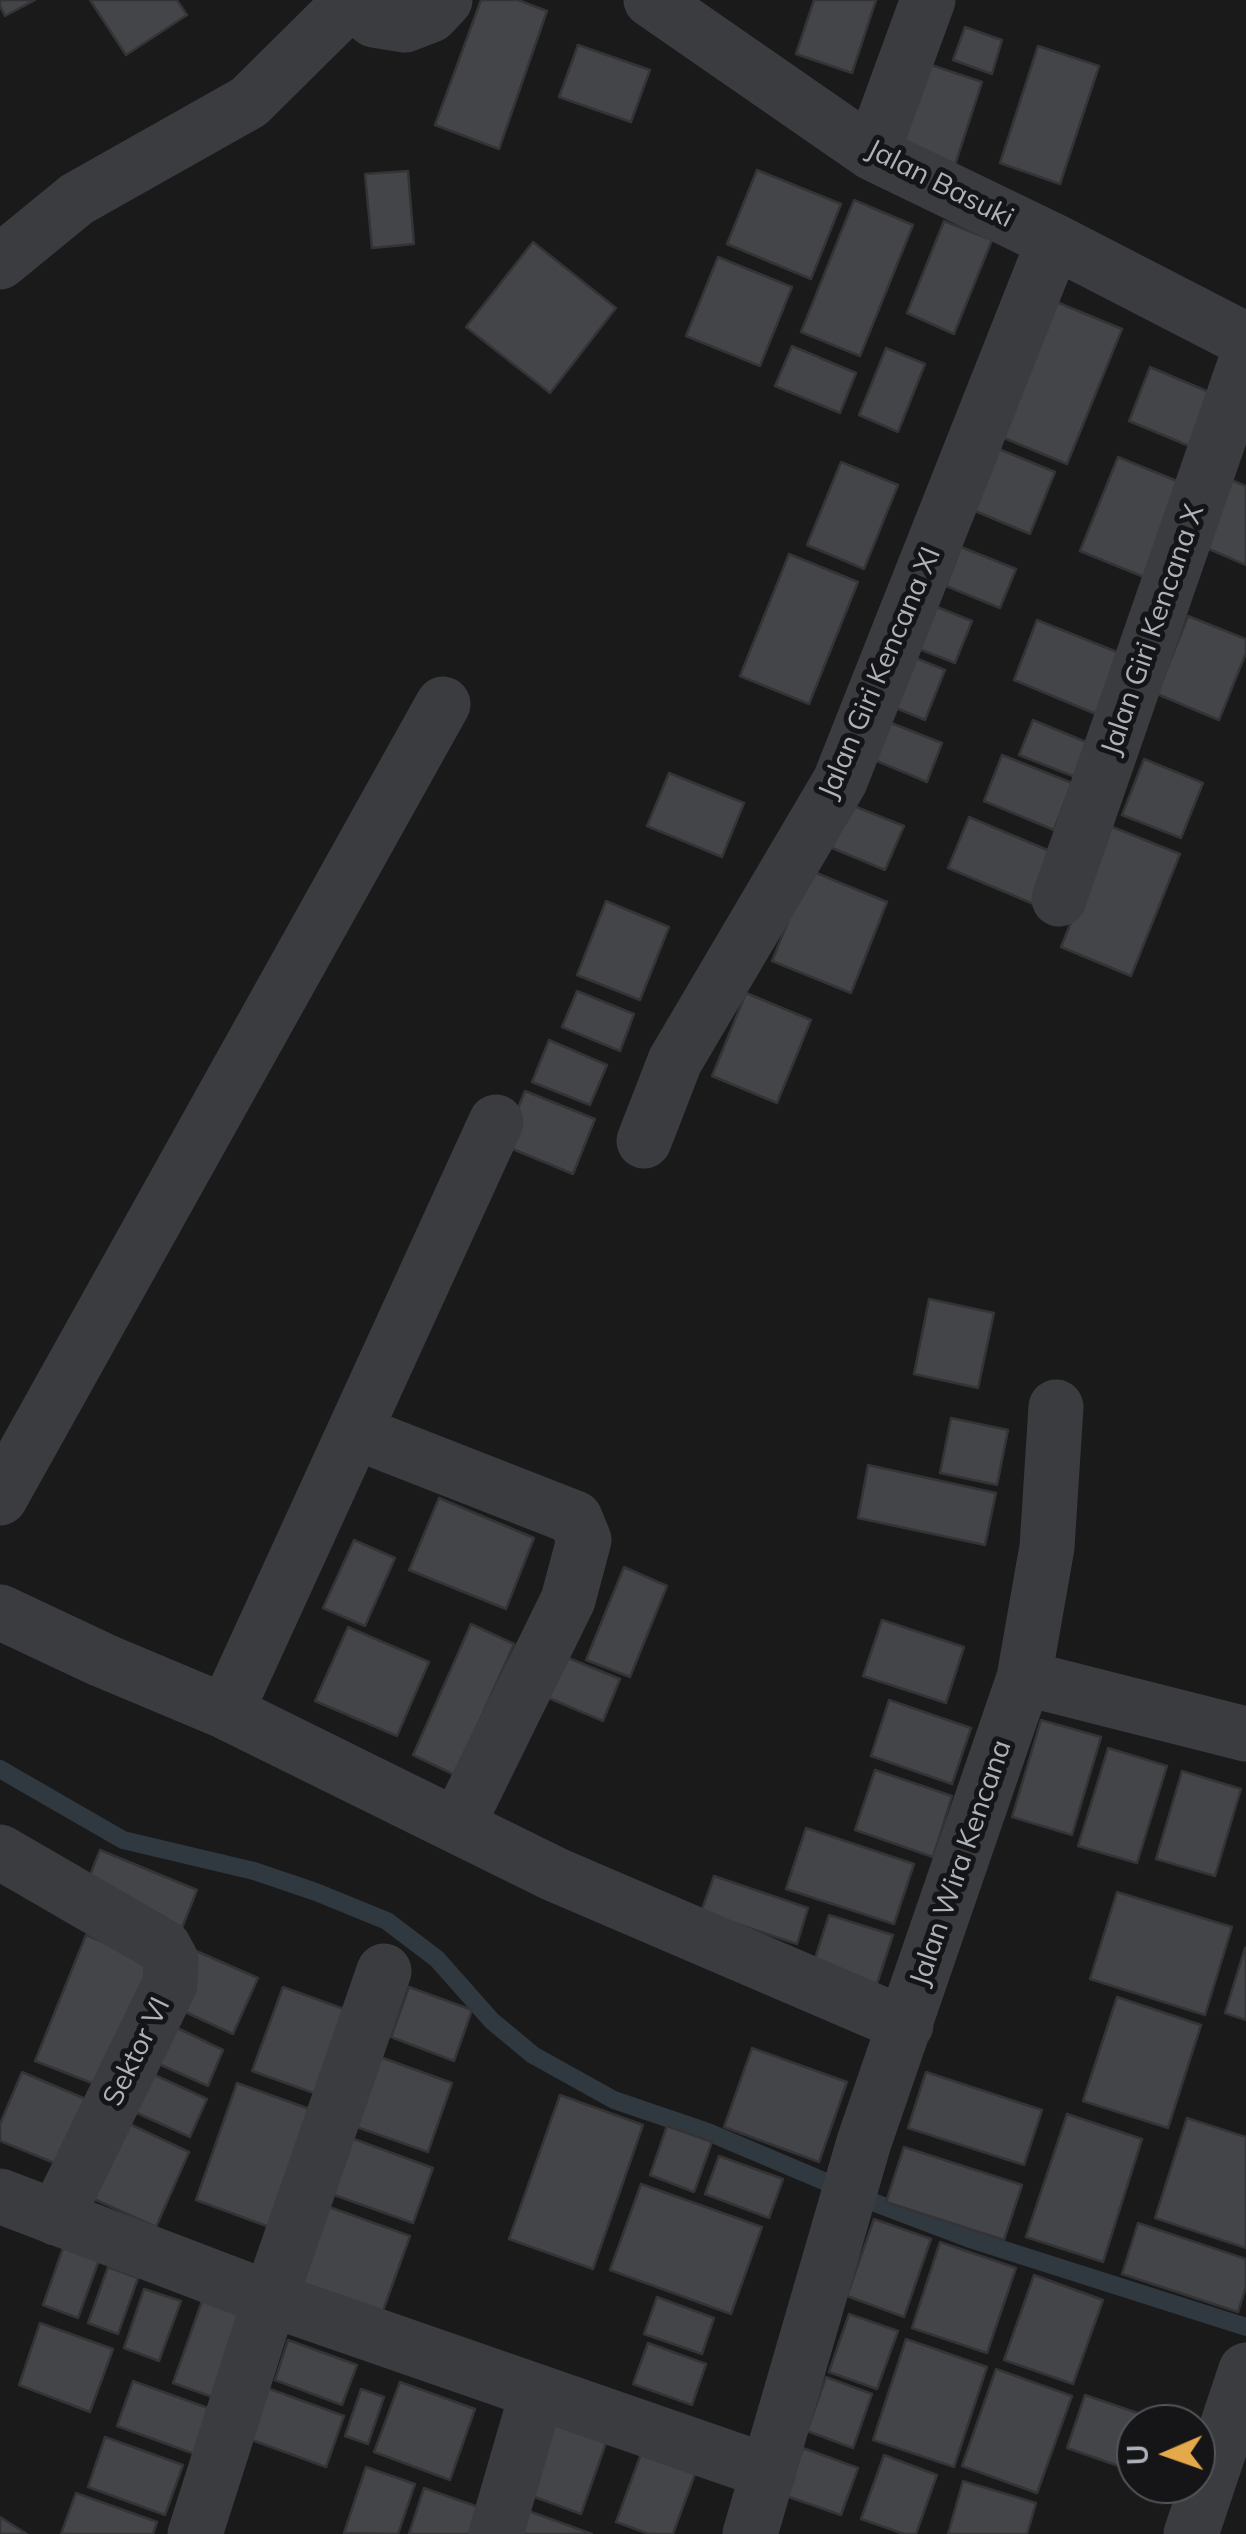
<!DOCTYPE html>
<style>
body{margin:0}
#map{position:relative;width:1246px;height:2534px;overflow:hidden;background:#1a1a1b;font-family:Mulish,sans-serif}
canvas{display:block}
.north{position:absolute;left:1116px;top:2404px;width:100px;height:100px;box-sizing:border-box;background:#151517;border:2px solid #525458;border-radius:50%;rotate:268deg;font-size:28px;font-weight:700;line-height:40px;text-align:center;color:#adb2ba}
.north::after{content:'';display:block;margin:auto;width:35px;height:45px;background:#e3a94a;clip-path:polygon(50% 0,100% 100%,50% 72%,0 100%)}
</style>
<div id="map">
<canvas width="1246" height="2534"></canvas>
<div class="north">U</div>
</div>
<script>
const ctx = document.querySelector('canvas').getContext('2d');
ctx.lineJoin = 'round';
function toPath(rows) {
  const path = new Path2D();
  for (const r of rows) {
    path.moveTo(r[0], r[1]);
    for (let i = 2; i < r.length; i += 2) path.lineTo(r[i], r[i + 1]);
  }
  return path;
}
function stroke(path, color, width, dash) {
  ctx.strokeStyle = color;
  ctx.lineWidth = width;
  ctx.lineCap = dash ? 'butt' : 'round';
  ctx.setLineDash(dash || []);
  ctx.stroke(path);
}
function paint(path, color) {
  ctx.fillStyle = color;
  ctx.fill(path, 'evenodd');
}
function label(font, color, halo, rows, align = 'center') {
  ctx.font = font + ' Mulish,sans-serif';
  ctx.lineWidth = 10;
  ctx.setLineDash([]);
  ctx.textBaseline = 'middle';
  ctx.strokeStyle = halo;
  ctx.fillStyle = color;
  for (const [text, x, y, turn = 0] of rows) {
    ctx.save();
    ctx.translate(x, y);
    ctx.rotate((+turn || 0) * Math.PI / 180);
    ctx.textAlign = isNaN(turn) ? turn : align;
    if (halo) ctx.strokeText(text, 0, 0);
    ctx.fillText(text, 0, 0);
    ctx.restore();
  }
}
stroke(toPath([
 [0,1769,123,1840,254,1871,316,1892,387,1921,437,1959,492,2021,533,2055,614,2100,708,2132,878,2204,973,2240,1246,2327]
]), '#30393f', 18);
const building = toPath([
 [0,0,35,0,5,16,0,6,0,0],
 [90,0,177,0,187,15,126,55,90,0],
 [481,0,518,0,547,11,499,149,435,125,481,0],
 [814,0,876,0,852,73,796,54,814,0],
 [965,27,1002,40,992,74,953,60,965,27],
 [578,45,650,70,631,122,559,97,578,45],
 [1038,46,1099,66,1060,184,1000,163,1038,46],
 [925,63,982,82,955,165,897,146,925,63],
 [757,170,841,204,811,279,727,244,757,170],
 [408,171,414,244,372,248,365,174,408,171],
 [854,200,913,225,860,356,801,332,854,200],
 [944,221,992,240,954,334,907,313,944,221],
 [533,242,616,308,550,393,466,327,533,242],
 [718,257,792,287,760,366,686,336,718,257],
 [1042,296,1122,329,1067,464,987,431,1042,296],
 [792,346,856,373,840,413,775,386,792,346],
 [886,348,925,364,898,432,859,415,886,348],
 [1150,367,1216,395,1194,448,1129,421,1150,367],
 [989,445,1055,472,1030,534,963,506,989,445],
 [1118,457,1182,483,1144,577,1080,551,1118,457],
 [841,462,898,485,864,569,807,545,841,462],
 [1229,479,1246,486,1246,565,1202,546,1229,479],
 [961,547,1016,569,1000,608,946,586,961,547],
 [789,554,858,582,809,704,740,676,789,554],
 [932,605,972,621,955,663,914,647,932,605],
 [1188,616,1246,639,1246,653,1219,720,1157,694,1188,616],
 [1037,620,1127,656,1103,717,1014,680,1037,620],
 [911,656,945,670,925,720,891,706,911,656],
 [881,719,942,743,927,782,865,756,881,719],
 [1033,720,1091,744,1078,778,1019,755,1033,720],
 [1002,755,1072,783,1054,830,984,801,1002,755],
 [1144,759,1203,783,1181,838,1122,815,1144,759],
 [669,773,744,803,722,857,647,826,669,773],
 [849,804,904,826,885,870,832,848,849,804],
 [969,817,1057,854,1036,905,948,868,969,817],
 [1110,826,1180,854,1131,976,1061,947,1110,826],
 [809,870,887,902,851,993,772,961,809,870],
 [606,901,669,927,640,1000,577,975,606,901],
 [577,991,634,1014,620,1051,562,1027,577,991],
 [746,993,811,1020,777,1103,712,1076,746,993],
 [549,1040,607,1065,590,1105,532,1082,549,1040],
 [525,1091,595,1119,573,1174,503,1145,525,1091],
 [929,1299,994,1313,978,1388,914,1374,929,1299],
 [951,1418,1008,1430,997,1485,940,1473,951,1418],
 [868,1465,996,1493,985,1545,858,1518,868,1465],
 [439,1498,534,1538,506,1609,409,1570,439,1498],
 [354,1540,395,1558,365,1626,323,1608,354,1540],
 [624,1567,667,1586,630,1677,586,1660,624,1567],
 [882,1620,964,1647,946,1703,863,1676,882,1620],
 [471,1624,514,1644,455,1775,413,1755,471,1624],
 [348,1627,429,1662,397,1736,315,1701,348,1627],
 [561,1655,620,1679,603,1721,544,1696,561,1655],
 [889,1700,971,1728,952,1784,871,1756,889,1700],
 [1041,1720,1101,1737,1072,1835,1012,1817,1041,1720],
 [1108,1748,1167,1766,1137,1863,1078,1846,1108,1748],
 [875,1770,952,1796,933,1857,855,1830,875,1770],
 [1182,1771,1241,1789,1215,1876,1156,1859,1182,1771],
 [806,1828,914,1864,894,1924,786,1889,806,1828],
 [100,1850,197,1890,178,1938,81,1898,100,1850],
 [714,1876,808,1908,797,1944,701,1912,714,1876],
 [1117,1892,1232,1927,1205,2015,1090,1979,1117,1892],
 [829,1915,893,1935,875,1990,812,1968,829,1915],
 [86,1935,155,1963,105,2088,35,2061,86,1935],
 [1245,1948,1246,1948,1246,2020,1225,2013,1245,1948],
 [194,1950,258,1978,233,2034,170,2005,194,1950],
 [283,1987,355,2013,325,2097,252,2071,283,1987],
 [409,1987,472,2010,454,2061,391,2037,409,1987],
 [1117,1997,1201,2025,1168,2128,1083,2101,1117,1997],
 [169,2024,223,2050,208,2086,152,2061,169,2024],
 [752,2048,847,2082,819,2162,724,2127,752,2048],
 [372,2054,452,2083,428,2152,348,2124,372,2054],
 [146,2071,207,2099,190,2137,128,2109,146,2071],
 [22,2072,88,2100,62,2166,0,2141,0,2124,22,2072],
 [926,2072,1042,2110,1024,2165,908,2128,926,2072],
 [237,2083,315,2111,272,2228,196,2200,237,2083],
 [560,2095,643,2125,593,2269,509,2239,560,2095],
 [1067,2114,1142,2139,1103,2262,1026,2237,1067,2114],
 [1187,2118,1246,2137,1246,2248,1155,2218,1187,2118],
 [119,2119,189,2152,156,2227,85,2195,119,2119],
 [667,2126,712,2142,694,2192,650,2175,667,2126],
 [340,2134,433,2168,413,2223,320,2190,340,2134],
 [904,2147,1022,2185,1004,2240,886,2202,904,2147],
 [719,2156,783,2179,769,2218,705,2194,719,2156],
 [641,2184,762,2227,731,2314,610,2270,641,2184],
 [318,2203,410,2236,380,2319,288,2286,318,2203],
 [874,2219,931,2239,904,2317,847,2296,874,2219],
 [1138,2223,1246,2259,1246,2287,1238,2312,1122,2274,1138,2223],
 [940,2242,1016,2268,987,2353,912,2328,940,2242],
 [63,2248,99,2260,78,2318,43,2305,63,2248],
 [108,2267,138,2278,118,2334,88,2323,108,2267],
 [1034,2275,1103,2300,1073,2384,1004,2360,1034,2275],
 [144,2289,181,2301,159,2361,124,2348,144,2289],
 [657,2297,714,2318,702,2354,644,2334,657,2297],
 [202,2301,261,2322,232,2404,173,2383,202,2301],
 [849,2314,898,2331,877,2389,829,2372,849,2314],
 [40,2323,113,2349,90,2412,19,2385,40,2323],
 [906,2339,987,2367,954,2467,873,2440,906,2339],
 [288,2340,357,2365,342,2405,275,2380,288,2340],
 [648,2343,706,2364,692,2405,633,2384,648,2343],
 [996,2369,1072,2396,1037,2493,962,2466,996,2369],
 [826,2377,872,2394,853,2448,807,2431,826,2377],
 [133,2381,219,2412,203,2457,117,2426,133,2381],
 [400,2382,475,2409,450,2480,374,2452,400,2382],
 [267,2388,344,2416,326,2467,249,2439,267,2388],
 [361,2389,384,2397,368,2444,345,2436,361,2389],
 [1085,2395,1170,2424,1136,2424,1136,2472,1067,2448,1085,2395],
 [550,2419,607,2440,581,2514,524,2493,550,2419],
 [105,2437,183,2465,165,2515,88,2487,105,2437],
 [803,2448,858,2468,841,2515,786,2496,803,2448],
 [641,2454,695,2474,673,2534,649,2534,616,2522,641,2454],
 [884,2455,937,2475,916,2534,904,2534,861,2519,884,2455],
 [366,2467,415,2484,398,2534,344,2533,366,2467],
 [963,2481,1036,2503,1027,2534,948,2534,963,2481],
 [424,2488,487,2510,478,2534,409,2534,424,2488],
 [76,2493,157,2522,153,2534,61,2534,76,2493],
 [523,2509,592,2534,514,2534,523,2509],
 [0,2517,27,2534,0,2534,0,2517]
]);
paint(building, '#444548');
stroke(building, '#343437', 2.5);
stroke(toPath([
 [348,0,374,20,405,25,431,15,445,0],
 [651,0,872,153,1054,241,1246,340],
 [872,153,928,0],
 [0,262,77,199,249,102,350,2],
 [1059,899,1246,361],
 [644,1141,675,1061,840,781,1054,241],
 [355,1432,575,1518,584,1540,568,1600,457,1826],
 [0,1498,443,704],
 [0,1612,102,1660,226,1712,554,1874,906,2025],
 [1024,1678,1047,1547,1056,1407],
 [226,1712,496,1122],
 [0,1852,164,1947,171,1960,170,1984,56,2218],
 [0,2196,270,2299,769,2472],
 [195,2534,270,2299,384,1971],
 [496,2534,537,2393],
 [750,2534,864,2142,1024,1678,1246,1734],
 [1191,2534,1246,2370]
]), '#3b3c40', 55);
label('28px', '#adb2ba', '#151517', [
 ["Jalan Basuki",940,184,27],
 ["Jalan Giri Kencana X",1153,630,-71],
 ["Jalan Giri Kencana XI",880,673,-67],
 ["Jalan Wira Kencana",961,1863,-71],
 ["Sektor VI",137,2052,-64]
]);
</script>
